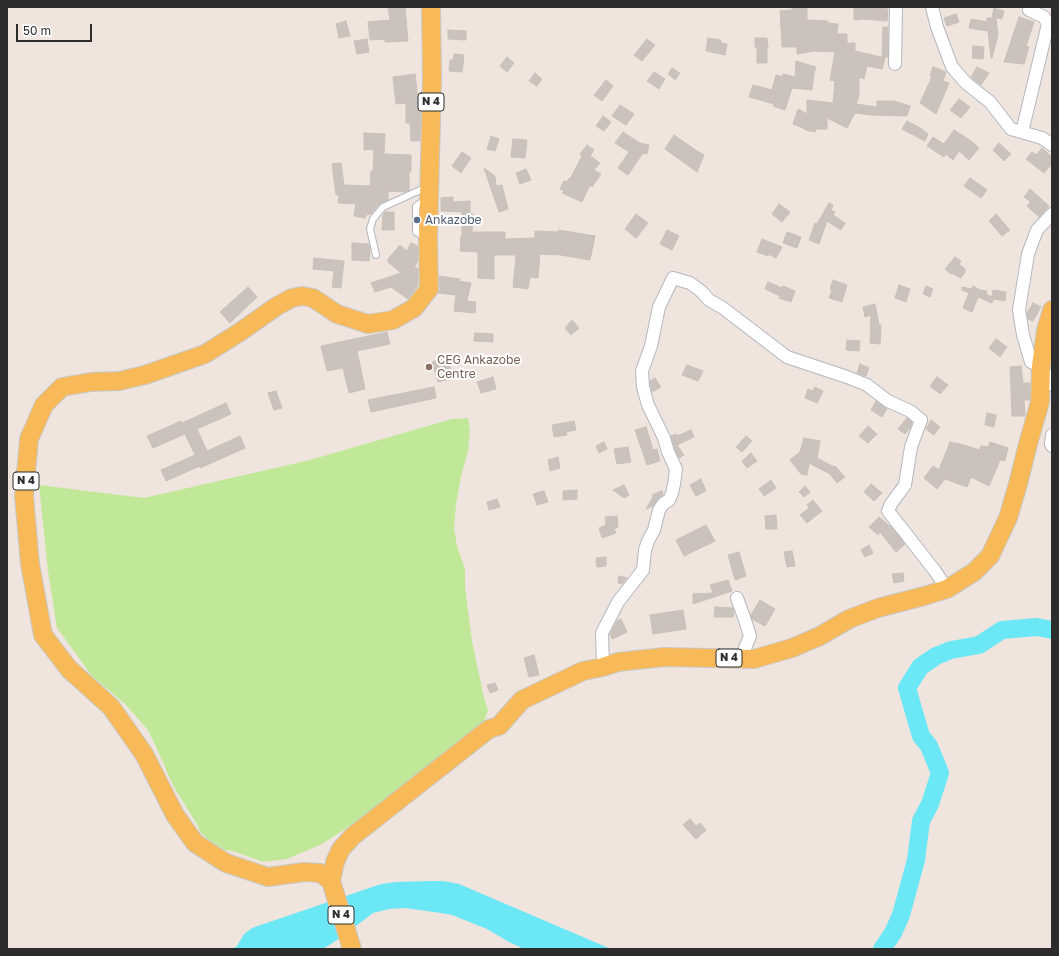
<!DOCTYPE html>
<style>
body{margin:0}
#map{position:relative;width:1059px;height:956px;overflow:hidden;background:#efe5de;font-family:"Golos Text",sans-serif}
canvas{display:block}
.frame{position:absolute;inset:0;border:8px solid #2c2c2c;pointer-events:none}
.scale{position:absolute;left:16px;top:24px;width:76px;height:18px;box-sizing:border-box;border:2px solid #2c2c2c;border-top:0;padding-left:5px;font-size:12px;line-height:14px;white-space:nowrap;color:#2c2c2c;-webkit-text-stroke:3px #fff;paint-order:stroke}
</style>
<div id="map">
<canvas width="1059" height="956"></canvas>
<div class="frame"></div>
<div class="scale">50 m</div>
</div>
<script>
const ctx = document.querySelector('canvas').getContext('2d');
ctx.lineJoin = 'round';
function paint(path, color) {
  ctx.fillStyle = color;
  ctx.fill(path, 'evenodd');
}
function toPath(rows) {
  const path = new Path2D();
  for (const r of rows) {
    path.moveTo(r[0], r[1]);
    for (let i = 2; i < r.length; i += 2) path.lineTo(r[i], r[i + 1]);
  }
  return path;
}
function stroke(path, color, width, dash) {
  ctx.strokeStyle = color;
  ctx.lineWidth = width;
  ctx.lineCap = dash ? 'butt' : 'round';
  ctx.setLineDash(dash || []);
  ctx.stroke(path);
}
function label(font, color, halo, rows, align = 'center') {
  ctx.font = font + ' "Golos Text",sans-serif';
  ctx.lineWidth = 4;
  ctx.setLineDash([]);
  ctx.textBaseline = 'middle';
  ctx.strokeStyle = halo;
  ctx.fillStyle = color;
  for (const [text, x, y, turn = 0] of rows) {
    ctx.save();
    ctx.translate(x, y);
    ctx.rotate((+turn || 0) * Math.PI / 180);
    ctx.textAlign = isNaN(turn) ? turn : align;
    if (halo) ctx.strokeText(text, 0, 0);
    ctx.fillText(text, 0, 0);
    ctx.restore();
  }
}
paint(toPath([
 [468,418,470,430,468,451,461,476,456,505,454,528,457,546,465,569,465,587,472,641,484,698,488,710,479,736,375,810,322,844,287,859,263,862,233,851,225,850,210,841,200,832,198,826,177,792,170,779,162,760,148,730,125,704,92,676,57,628,48,571,39,485,144,498,310,460,452,419]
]), '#c0e898');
paint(toPath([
 [432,881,443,881,459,884,611,949,524,949,509,942,487,929,452,915,441,913,405,908,389,909,373,913,340,938,323,949,233,949,237,946,244,934,252,928,381,884,396,882]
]), '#6ce7f5');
stroke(toPath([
 [882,949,893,933,901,915,916,860,921,821,930,804,940,773,929,746,921,736,907,688,920,667,936,656,951,650,979,645,1002,630,1037,627,1052,630]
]), '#6ce7f5', 18);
const building = toPath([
 [388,7,405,7,408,41,385,42,385,39,370,40,368,22,390,20,388,7],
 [792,7,807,7,807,20,828,21,828,23,838,24,837,34,847,34,847,43,855,43,855,51,885,58,882,69,867,66,864,79,859,77,859,96,856,104,877,107,877,101,894,101,910,106,907,116,872,115,855,113,847,128,827,118,827,129,816,129,815,132,805,130,805,129,793,124,798,109,807,114,807,100,833,103,835,81,830,80,835,52,815,51,797,54,797,47,782,47,780,11,792,10,792,7],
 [854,7,873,7,873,8,888,9,887,21,863,19,854,20,854,7],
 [994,8,1004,11,1002,19,992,17,994,8],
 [956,14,959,22,947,26,944,18,956,14],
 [1019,17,1034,22,1026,46,1029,47,1024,64,1004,62,1019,17],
 [987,18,996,18,998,35,992,58,991,58,988,31,969,28,971,19,987,22,987,18],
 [346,21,350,36,339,38,336,24,346,21],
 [883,27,888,27,888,57,882,57,883,27],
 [448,30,466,31,466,40,448,39,448,30],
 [708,38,721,40,721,43,727,44,725,55,706,51,708,38],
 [755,38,767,38,768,48,767,48,767,63,757,63,757,47,755,47,755,38],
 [367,39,369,52,357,54,354,41,367,39],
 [647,39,655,45,642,61,634,55,647,39],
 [973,46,984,47,983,59,972,58,973,46],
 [454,54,464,55,462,72,449,71,450,60,453,60,454,54],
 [507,57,514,63,507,72,500,66,507,57],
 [796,61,816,67,814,73,812,90,792,88,785,110,773,106,774,104,749,97,753,85,772,90,776,75,783,77,783,74,795,77,796,61],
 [933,67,946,72,943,81,949,83,936,114,920,103,932,77,930,76,933,67],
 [977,67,989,73,981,85,971,77,977,67],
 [672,68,680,73,675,80,668,74,672,68],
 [654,72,665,79,659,89,647,81,654,72],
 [535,73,542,79,537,86,529,81,535,73],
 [415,74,419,110,421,110,420,141,411,141,410,123,406,123,406,103,396,104,393,77,415,74],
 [606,80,613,86,602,101,594,95,606,80],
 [959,99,970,107,961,118,950,110,959,99],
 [620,105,634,114,626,125,612,116,620,105],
 [603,116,611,122,604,131,596,126,603,116],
 [907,121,922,129,928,134,925,141,902,129,907,121],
 [954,130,971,141,979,148,969,160,959,151,953,160,946,154,944,157,927,146,933,137,944,144,954,130],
 [623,132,640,143,649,145,647,154,643,153,628,175,618,168,629,152,615,143,623,132],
 [364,133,385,134,384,154,411,155,411,171,409,171,409,190,406,192,388,191,388,200,380,204,371,214,366,215,365,218,354,216,356,204,338,203,339,195,336,195,332,164,341,163,344,185,370,186,371,171,373,171,374,151,373,151,373,149,364,150,364,133],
 [674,135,697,151,704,155,697,172,665,149,674,135],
 [491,136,499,139,495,151,487,149,491,136],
 [513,139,527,140,525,158,511,157,513,139],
 [999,143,1011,154,1004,161,993,150,999,143],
 [587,145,594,150,590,156,600,163,594,170,601,174,592,187,590,185,582,202,562,193,564,191,560,189,564,181,567,182,569,178,570,179,582,156,580,154,587,145],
 [1042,148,1052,157,1052,164,1044,173,1026,159,1032,152,1036,155,1042,148],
 [462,152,471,158,461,173,452,166,462,152],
 [484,168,495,176,496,186,502,185,508,209,499,212,484,168],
 [526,169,531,180,520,184,516,173,526,169],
 [970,178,987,190,981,198,964,186,970,178],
 [1030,189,1049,206,1039,217,1027,206,1031,202,1024,197,1030,189],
 [453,197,453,202,470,201,470,214,473,214,472,232,505,232,505,239,535,238,535,231,558,232,559,230,595,236,590,260,555,254,555,255,540,254,538,278,530,277,528,289,513,287,516,255,494,255,494,279,478,278,478,252,460,251,461,236,462,236,462,212,441,211,441,198,453,197],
 [829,203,833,205,831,210,835,212,833,215,845,223,841,230,827,221,819,244,809,240,815,223,817,224,829,203],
 [779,204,790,212,782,222,772,214,779,204],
 [385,212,394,212,394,230,382,230,383,215,385,212],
 [636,214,648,223,636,238,625,229,636,214],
 [996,214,1010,230,1002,236,989,221,996,214],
 [667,230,679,236,672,250,660,244,667,230],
 [787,232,801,237,797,248,783,243,787,232],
 [762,239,782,247,776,258,768,254,768,256,757,252,762,239],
 [352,243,369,244,370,249,369,261,352,260,352,243],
 [411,243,418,246,418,260,414,268,418,268,418,285,408,299,391,287,375,292,371,283,401,273,388,262,388,259,400,245,407,251,411,243],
 [955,257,961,261,959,264,965,269,965,272,961,278,952,273,951,274,945,269,955,257],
 [314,258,344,261,341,288,332,287,334,271,313,269,314,258],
 [439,276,460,279,459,281,471,283,467,301,476,302,475,313,454,311,456,295,438,293,440,289,439,276],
 [833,280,847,285,842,302,829,298,832,290,830,289,833,280],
 [768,282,782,288,783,286,795,291,791,302,779,298,780,296,765,289,768,282],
 [899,285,910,289,906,302,895,298,899,285],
 [926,286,933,289,930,297,923,294,926,286],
 [973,286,980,290,987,291,986,294,992,297,993,290,1006,292,1005,301,994,299,992,303,978,297,972,312,963,308,969,293,962,290,962,287,972,289,973,286],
 [248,287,257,297,230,323,220,312,248,287],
 [1033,303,1041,307,1033,321,1028,319,1027,313,1033,303],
 [875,304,879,325,881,325,880,344,870,343,871,315,865,317,863,307,875,304],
 [572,320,579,328,571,335,565,328,572,320],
 [387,332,390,344,357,351,365,389,349,393,343,368,327,371,321,346,387,332],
 [475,333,493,334,493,342,474,341,475,333],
 [996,339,1007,347,1000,357,989,348,996,339],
 [847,340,860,341,859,351,846,350,847,340],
 [447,357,453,378,438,382,432,362,447,357],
 [860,364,869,368,866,376,857,373,860,364],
 [687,365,703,371,698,381,682,375,687,365],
 [1021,366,1023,383,1030,383,1030,400,1024,400,1025,416,1012,416,1010,367,1021,366],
 [493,377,496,389,481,393,477,382,493,377],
 [937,377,948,385,940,394,930,386,937,377],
 [655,378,661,387,652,392,650,381,655,378],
 [434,387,436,398,371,412,368,400,434,387],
 [815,387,823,391,817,403,805,398,808,389,813,391,815,387],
 [276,391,282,408,274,410,268,393,276,391],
 [876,401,887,409,882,417,871,410,876,401],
 [226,403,231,414,197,429,207,451,240,436,245,448,200,468,200,466,166,481,161,470,195,455,185,434,153,448,147,436,181,421,182,423,226,403],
 [987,413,996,415,994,427,985,425,987,413],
 [907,418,912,422,910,428,905,434,898,429,907,418],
 [931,420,940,427,934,435,926,429,931,420],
 [574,421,576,430,566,432,567,435,554,437,552,425,574,421],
 [868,426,877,434,868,443,859,436,868,426],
 [646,427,653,450,657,449,660,461,647,465,635,430,646,427],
 [691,430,694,437,677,445,684,455,679,458,675,449,671,436,676,434,677,436,691,430],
 [746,436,752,441,742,452,736,447,746,436],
 [804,438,820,441,817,458,834,467,835,466,845,477,837,483,830,474,809,463,807,475,801,474,790,460,800,452,804,438],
 [604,442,607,449,599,453,596,446,604,442],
 [950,442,957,444,957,443,980,450,981,446,988,447,990,442,1008,448,1005,461,1000,460,989,486,971,477,967,487,945,479,937,489,924,478,933,466,939,470,950,442],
 [628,447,631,462,617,464,614,449,628,447],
 [751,453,757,461,747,468,742,461,751,453],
 [558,457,560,468,550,471,548,460,558,457],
 [701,479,706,491,696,496,690,485,701,479],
 [771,480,776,488,764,496,759,489,771,480],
 [871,484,882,493,874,501,864,492,871,484],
 [624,485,629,495,624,498,613,490,624,485],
 [805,486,810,492,804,497,799,492,805,486],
 [577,490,577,499,563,500,563,491,577,490],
 [544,491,548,502,537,505,533,494,544,491],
 [662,491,663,495,657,500,653,506,646,509,653,497,652,495,662,491],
 [497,499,500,507,489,510,487,502,497,499],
 [813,500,822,511,807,523,800,515,809,508,807,505,813,500],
 [776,515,777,529,766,529,765,516,776,515],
 [617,516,618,527,614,529,616,533,602,538,599,528,606,525,605,517,617,516],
 [879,517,892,528,905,544,896,552,880,532,878,535,869,527,879,517],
 [706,525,715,541,684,556,676,540,706,525],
 [869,545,873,553,865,557,861,550,869,545],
 [792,551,795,566,787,567,784,552,792,551],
 [739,552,746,576,735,580,728,555,739,552],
 [606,557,606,566,597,567,596,558,606,557],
 [903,573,904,581,894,583,892,574,903,573],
 [619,576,627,578,622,584,618,583,619,576],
 [728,580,732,591,693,604,693,594,713,593,710,585,728,580],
 [760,600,775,609,765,626,752,619,751,615,760,600],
 [715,607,733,608,734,611,733,617,714,617,715,607],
 [683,610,686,629,653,634,650,615,683,610],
 [621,619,627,632,612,639,610,634,617,621,621,619],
 [534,655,539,675,529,677,524,658,534,655],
 [495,683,498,690,490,693,487,685,495,683],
 [690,819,696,826,700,823,706,830,696,839,683,825,690,819]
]);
paint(building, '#cac2bd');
stroke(building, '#cac0b7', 1);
const service = toPath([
 [425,200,416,206,416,232,426,238],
 [376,255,370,229,373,219,383,207,427,187]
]);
const minor = toPath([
 [932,7,937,27,952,67,966,83,990,102,1011,129,1042,138,1052,145],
 [895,64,896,7],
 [1022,132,1048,24,1044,17,1029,10],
 [1052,214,1037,230,1028,254,1019,310,1023,335,1031,362,1041,366,1052,385],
 [1052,435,1051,444,1052,446],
 [737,598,745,620,750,636,741,658],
 [603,667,602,633,618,602,643,570,645,550,648,541,654,530,659,510,663,504,669,500,672,493,674,484,676,469,668,452,664,438,648,405,643,387,642,371,651,346,659,307,673,278,690,283,702,292,709,300,723,308,787,357,847,377,867,385,888,401,910,411,921,420,911,447,905,485,891,504,888,511,903,530,935,571,947,589]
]);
const primary = toPath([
 [331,881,320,873,304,872,268,877,226,863,195,843,175,815,144,754,111,707,69,669,43,635,30,564,24,496,29,439,44,405,62,387,91,382,119,381,145,375,205,354,240,332,277,306,292,298,302,296,313,298,337,314,368,324,393,320,414,308,429,289,428,239,432,79,431,7],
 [352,949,331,881,335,862,341,849,353,836,489,729,499,726,522,700,583,671,603,667,618,662,664,657,754,659,792,648,820,636,849,619,878,608,924,596,947,589,974,572,990,556,1008,518,1018,484,1028,444,1040,402,1041,366,1046,330,1052,310]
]);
stroke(service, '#b2b7c0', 8);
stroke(minor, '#b2b7c0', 14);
stroke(primary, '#c8c8c8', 20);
stroke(service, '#fff', 6);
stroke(minor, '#fff', 12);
stroke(primary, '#f8ba59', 18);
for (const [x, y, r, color] of [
 [417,220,4,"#5c6f8a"],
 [429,367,4,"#8d6e63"]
]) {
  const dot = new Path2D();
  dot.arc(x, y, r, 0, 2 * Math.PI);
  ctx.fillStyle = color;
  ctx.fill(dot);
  stroke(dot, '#fff', 1.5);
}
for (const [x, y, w] of [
 [431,102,26],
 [26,481,26],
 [729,658,26],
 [341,915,26]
]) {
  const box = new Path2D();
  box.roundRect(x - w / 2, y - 9, w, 18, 3);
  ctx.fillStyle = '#fff';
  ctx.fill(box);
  stroke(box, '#2c2c2c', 1);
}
label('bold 11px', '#2c2c2c', null, [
 ["N 4",431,102],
 ["N 4",26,481],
 ["N 4",729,658],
 ["N 4",341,915]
]);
label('12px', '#4e5e75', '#fff', [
 ["Ankazobe",425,220]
], 'left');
label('12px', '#785e54', '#fff', [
 ["CEG Ankazobe",437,360],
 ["Centre",437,374]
], 'left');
</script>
